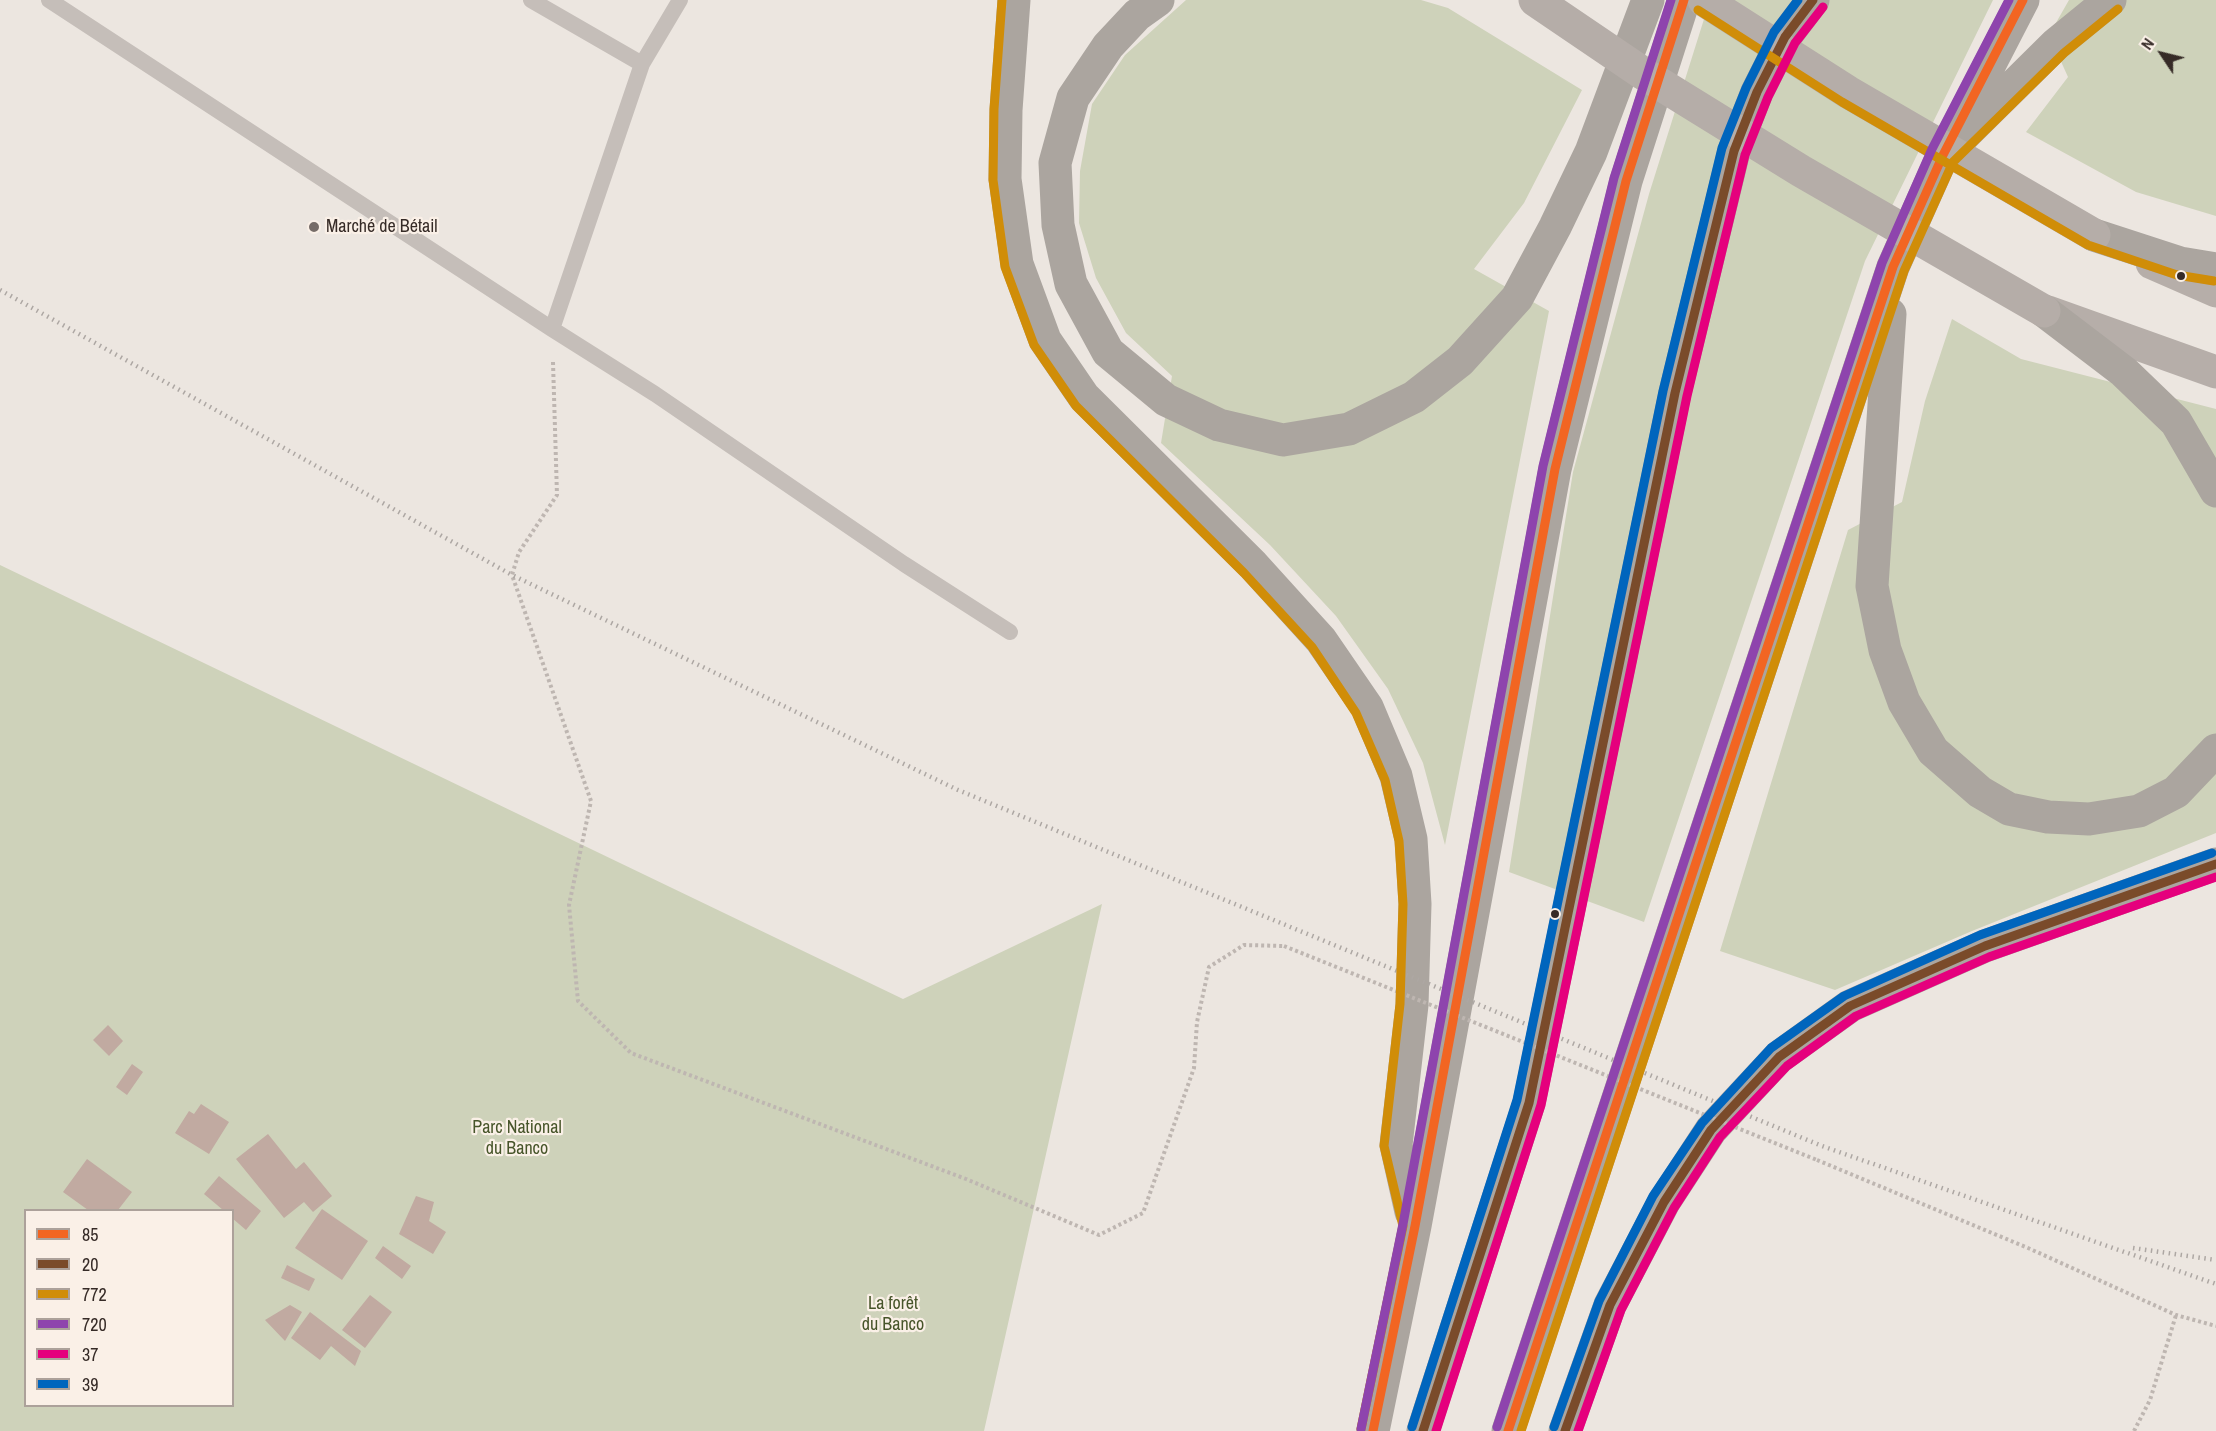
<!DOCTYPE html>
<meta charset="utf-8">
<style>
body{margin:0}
#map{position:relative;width:2216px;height:1431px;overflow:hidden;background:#ece6e0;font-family:"Archivo Narrow",sans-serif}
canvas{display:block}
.legend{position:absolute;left:24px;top:1209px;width:210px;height:198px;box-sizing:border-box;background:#faf0e7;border:2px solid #aca19a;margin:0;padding:8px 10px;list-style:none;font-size:18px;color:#362b27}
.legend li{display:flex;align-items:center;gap:12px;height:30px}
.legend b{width:30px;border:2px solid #aca19a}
.north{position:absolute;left:2132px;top:24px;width:60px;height:60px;-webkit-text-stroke:4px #faf0e7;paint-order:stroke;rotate:305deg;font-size:16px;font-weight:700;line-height:24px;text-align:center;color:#362b27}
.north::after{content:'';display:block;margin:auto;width:21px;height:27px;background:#362b27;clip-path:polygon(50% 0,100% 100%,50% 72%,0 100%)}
</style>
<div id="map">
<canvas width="2216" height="1431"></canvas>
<ul class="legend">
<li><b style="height:8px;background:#f26522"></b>85</li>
<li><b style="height:8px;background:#7a4b2a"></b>20</li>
<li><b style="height:8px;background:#d08d08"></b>772</li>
<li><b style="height:8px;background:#8e44ad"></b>720</li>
<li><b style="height:8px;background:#e5007d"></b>37</li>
<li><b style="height:8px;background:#0065bd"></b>39</li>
</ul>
<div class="north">N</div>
</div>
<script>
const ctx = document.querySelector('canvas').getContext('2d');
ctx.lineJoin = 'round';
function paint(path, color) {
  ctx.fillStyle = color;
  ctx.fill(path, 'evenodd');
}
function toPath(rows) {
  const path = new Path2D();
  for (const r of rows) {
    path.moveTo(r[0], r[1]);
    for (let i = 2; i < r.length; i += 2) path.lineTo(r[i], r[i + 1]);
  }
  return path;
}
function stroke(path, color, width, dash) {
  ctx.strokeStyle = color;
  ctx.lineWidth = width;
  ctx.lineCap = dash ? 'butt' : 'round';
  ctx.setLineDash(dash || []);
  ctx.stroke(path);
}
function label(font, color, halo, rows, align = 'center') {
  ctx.font = font + ' "Archivo Narrow",sans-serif';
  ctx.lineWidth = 4.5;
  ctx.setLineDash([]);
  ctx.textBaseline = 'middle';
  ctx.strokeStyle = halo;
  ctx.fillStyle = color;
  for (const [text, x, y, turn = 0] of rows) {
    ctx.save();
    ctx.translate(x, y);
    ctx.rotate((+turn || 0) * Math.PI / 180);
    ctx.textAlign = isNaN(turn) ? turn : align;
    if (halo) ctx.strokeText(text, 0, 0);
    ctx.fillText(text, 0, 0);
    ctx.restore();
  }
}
paint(toPath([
 [1186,0,1421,0,1448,8,1582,90,1524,203,1474,269,1549,311,1445,845,1423,763,1388,689,1336,616,1270,545,1161,443,1172,376,1126,333,1096,278,1079,223,1080,171,1092,104,1125,55],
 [1710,0,1993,0,1865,261,1644,922,1509,872,1573,472,1649,194],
 [2069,0,2216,0,2216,216,2136,192,2026,132,2068,77,2049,35],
 [1952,319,2021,359,2216,409,2216,833,1972,931,1835,990,1720,951,1848,530,1902,502,1925,401],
 [0,565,903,999,1102,904,984,1431,0,1431],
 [26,1210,232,1210,232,1406,26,1406]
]), '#ced2ba');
paint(toPath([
 [108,1025,123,1041,109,1056,93,1040],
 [132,1064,143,1072,127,1095,116,1087],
 [201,1104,229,1122,209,1154,175,1133,189,1111,194,1114],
 [268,1134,296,1169,304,1162,332,1196,313,1212,304,1202,284,1218,236,1159],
 [87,1159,132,1192,118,1210,88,1210,63,1192],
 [219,1176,261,1211,246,1230,232,1218,232,1210,223,1210,204,1194],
 [416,1196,434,1202,429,1221,446,1232,433,1254,399,1234],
 [322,1209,368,1241,342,1280,295,1248],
 [383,1246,411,1266,402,1279,375,1258],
 [287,1265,315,1279,309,1291,281,1278],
 [370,1295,392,1312,365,1348,342,1330],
 [290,1305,302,1312,285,1341,265,1320],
 [310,1312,361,1351,355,1366,331,1346,320,1360,291,1338]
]), '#c1aaa1');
stroke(toPath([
 [553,362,557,495,519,552,512,575,591,801,569,905,578,1001,631,1053,966,1179,1099,1235,1143,1213,1194,1068,1197,1022,1209,967,1244,945,1284,946],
 [1817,1160,2028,1248,2176,1315,2216,1326],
 [2134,1431,2150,1400,2176,1315]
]), '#beb6b1', 4, [3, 3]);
stroke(toPath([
 [49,0,552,329,655,394,904,564,1010,632],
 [531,0,642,64],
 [552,329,642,64,680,0]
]), '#c5beb9', 16);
stroke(toPath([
 [2152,263,2216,291],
 [2048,312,2216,372]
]), '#b6aea9', 33);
stroke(toPath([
 [1014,0,1006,110,1005,179,1017,264,1045,340,1084,397,1253,565,1321,640,1367,707,1396,776,1411,839,1415,904,1412,1005,1396,1145,1411,1212],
 [1158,0,1137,15,1108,46,1073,98,1055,163,1058,225,1071,284,1108,352,1166,400,1219,425,1283,440,1349,429,1414,397,1460,361,1517,298,1555,227,1591,152,1648,0],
 [1964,135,2056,44,2110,0],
 [2094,235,2180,263,2216,269],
 [2044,311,2124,372,2176,422,2216,491],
 [1890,314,1872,586,1885,650,1904,702,1933,751,1980,792,2009,809,2048,817,2089,819,2139,811,2176,792,2216,750],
 [1373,1431,1415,1226,1555,469,1626,181,1684,0],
 [1423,1431,1529,1103,1675,393,1734,151,1757,92,1785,37,1813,0],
 [1508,1431,1893,267,1943,155,2023,0],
 [1565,1431,1610,1305,1664,1202,1711,1130,1779,1057,1850,1006,1985,946,2216,864]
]), '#aba59f', 33);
stroke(toPath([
 [0,290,512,575,958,790,1822,1146,2216,1284],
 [2133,1248,2216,1260]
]), '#ada7a3', 4.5, [1.5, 4.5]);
stroke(toPath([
 [1284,946,1817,1160]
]), '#beb6b1', 4, [3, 3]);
stroke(toPath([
 [1535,0,1644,74,1801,171,2044,311],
 [1704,0,1848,92,2094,235]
]), '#b5ada8', 33);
stroke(toPath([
 [1373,1431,1415,1226,1555,469,1626,181,1684,0],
 [1508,1431,1893,267,1943,155,2023,0]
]), '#f26522', 9);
stroke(toPath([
 [1423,1431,1529,1103,1675,393,1734,151,1757,92,1785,37,1813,0],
 [1565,1431,1610,1305,1664,1202,1711,1130,1779,1057,1850,1006,1985,946,2216,864]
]), '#7a4b2a', 9);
stroke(toPath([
 [1002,0,994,109,993,180,1005,267,1034,345,1076,406,1244,573,1312,647,1356,713,1385,780,1399,841,1403,904,1400,1004,1384,1146,1403,1226,1361,1429],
 [1698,10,1842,102,2088,245,2177,275,2214,281],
 [1521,1431,1904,271,1953,162,2064,53,2118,9]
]), '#d08d08', 9);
stroke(toPath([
 [1497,1427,1882,263,1932,149,2009,0],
 [1361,1429,1403,1224,1543,466,1614,178,1671,0]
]), '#8e44ad', 9);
stroke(toPath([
 [1436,1431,1541,1105,1687,396,1745,155,1768,97,1795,43,1823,7],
 [1578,1431,1621,1310,1674,1208,1720,1137,1787,1066,1856,1016,1989,957,2216,877]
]), '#e5007d', 9);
stroke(toPath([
 [1412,1427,1517,1100,1663,391,1722,148,1746,88,1774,32,1798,0],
 [1554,1427,1599,1301,1653,1196,1702,1123,1771,1048,1844,996,1980,935,2212,853]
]), '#0065bd', 9);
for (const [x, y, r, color] of [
 [314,227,6,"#766c68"],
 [2181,276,5,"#362b27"],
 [1555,914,5,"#362b27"]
]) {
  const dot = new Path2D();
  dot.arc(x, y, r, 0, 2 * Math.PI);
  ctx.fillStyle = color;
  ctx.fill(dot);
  stroke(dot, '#faf0e7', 2);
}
label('18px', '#362b27', '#faf0e7', [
 ["Marché de Bétail",326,227]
], 'left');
label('18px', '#47552a', '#faf0e7', [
 ["Parc National",517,1128],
 ["du Banco",517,1149],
 ["La forêt",893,1304],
 ["du Banco",893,1325]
]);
</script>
